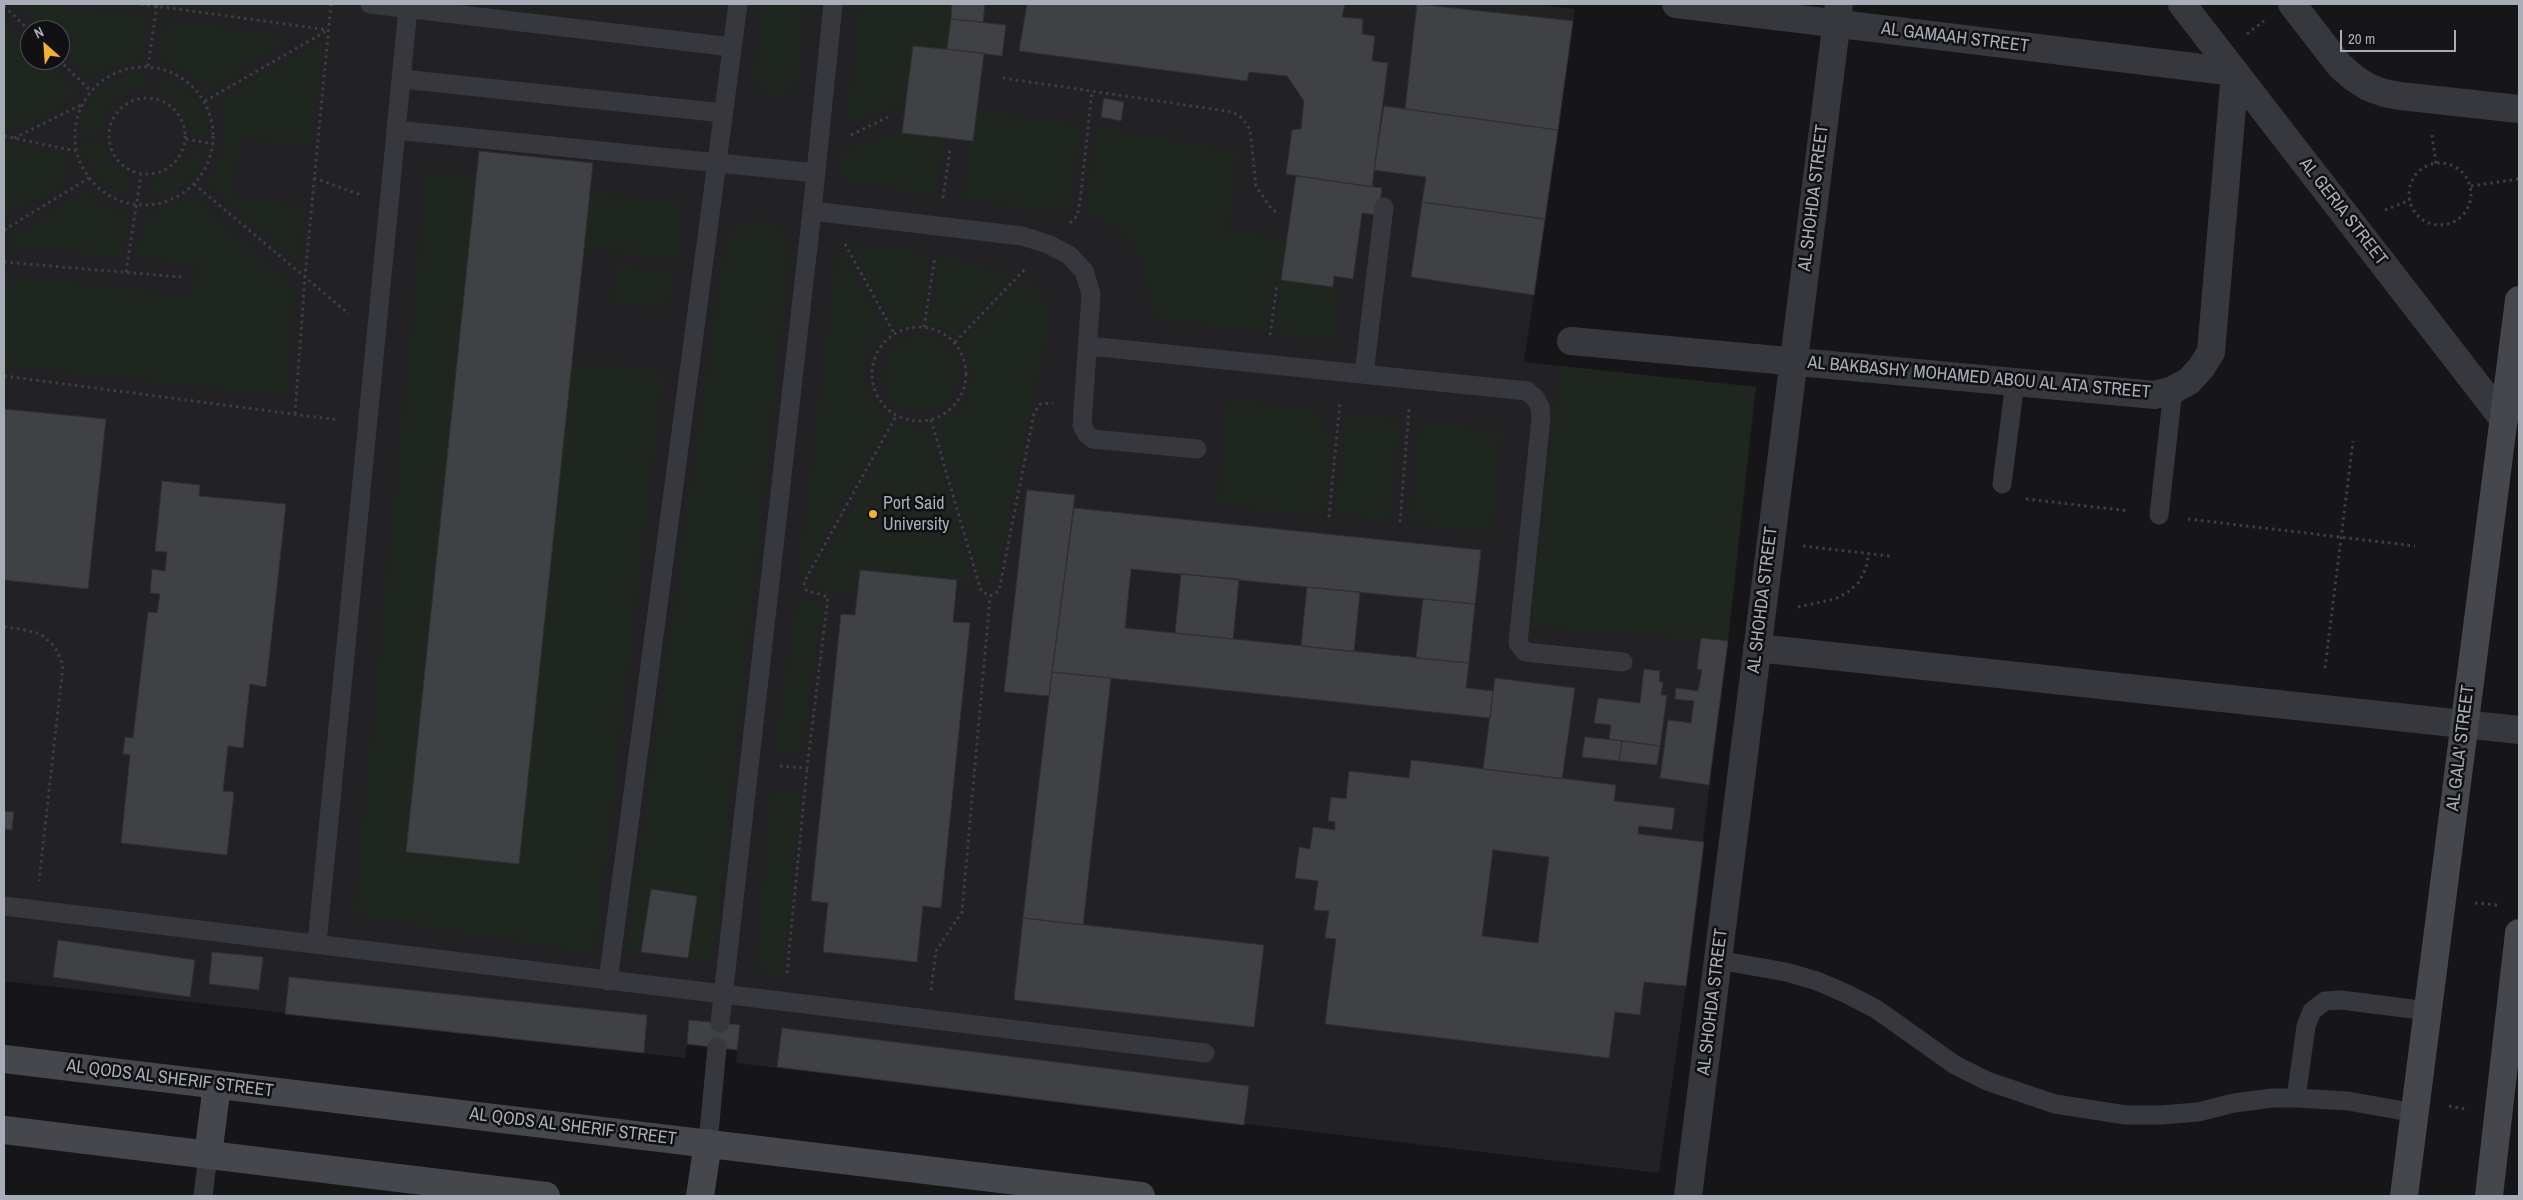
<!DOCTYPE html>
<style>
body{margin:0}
#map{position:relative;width:2523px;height:1200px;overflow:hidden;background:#161618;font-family:"Archivo Narrow",sans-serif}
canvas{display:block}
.frame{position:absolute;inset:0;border:5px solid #a8adb8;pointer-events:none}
.north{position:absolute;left:20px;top:20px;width:50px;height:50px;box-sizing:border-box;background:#111113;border:1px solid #4d4f55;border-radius:50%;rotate:334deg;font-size:14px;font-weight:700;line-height:20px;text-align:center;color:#a8adb8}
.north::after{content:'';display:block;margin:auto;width:18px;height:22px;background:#f2b134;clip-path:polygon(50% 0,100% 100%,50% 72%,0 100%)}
.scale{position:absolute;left:2340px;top:30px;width:116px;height:22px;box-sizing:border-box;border:2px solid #a8adb8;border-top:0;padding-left:6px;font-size:15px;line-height:18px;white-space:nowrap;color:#a8adb8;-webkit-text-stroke:4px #111113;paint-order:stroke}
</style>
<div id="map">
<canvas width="2523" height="1200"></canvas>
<div class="frame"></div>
<div class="north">N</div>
<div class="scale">20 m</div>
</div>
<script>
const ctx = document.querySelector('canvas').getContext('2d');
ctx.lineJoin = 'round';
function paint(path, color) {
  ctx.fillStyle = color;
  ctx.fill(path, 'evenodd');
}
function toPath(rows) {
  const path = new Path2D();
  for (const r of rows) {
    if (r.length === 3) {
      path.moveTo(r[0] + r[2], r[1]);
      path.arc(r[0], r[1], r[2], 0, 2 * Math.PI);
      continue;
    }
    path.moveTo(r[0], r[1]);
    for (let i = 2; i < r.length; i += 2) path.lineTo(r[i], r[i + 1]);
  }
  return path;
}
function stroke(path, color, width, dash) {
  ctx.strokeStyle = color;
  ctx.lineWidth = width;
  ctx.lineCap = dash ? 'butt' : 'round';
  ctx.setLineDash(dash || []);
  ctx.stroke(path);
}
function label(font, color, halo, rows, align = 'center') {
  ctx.font = font + ' "Archivo Narrow",sans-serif';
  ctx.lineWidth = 5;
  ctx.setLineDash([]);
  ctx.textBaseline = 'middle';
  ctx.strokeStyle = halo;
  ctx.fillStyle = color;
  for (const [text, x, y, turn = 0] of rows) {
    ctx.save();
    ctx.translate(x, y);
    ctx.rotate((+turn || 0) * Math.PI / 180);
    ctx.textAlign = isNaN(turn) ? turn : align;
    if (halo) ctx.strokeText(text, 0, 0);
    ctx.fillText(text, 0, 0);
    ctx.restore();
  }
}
paint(toPath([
 [4,4,1533,4,1575,9,1524,362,1756,387,1686,986,1659,1173,736,1063,737,1050,717,1047,687,1044,685,1058,4,981],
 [30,30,60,30,60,60,30,60]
]), '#222225');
paint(toPath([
 [14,4,45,4,149,18,142,60,111,65,89,79,60,49,60,30,41,30],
 [761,4,804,4,797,81,791,89,783,93,773,94,765,91,758,87,754,80],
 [861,4,952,4,947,49,913,46,906,102,847,122],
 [165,19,288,38,207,92,197,79,185,70,158,58],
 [4,23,30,48,30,60,42,60,78,94,20,129,4,126],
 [324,39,310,144,240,138,232,195,302,207,299,264,208,184,218,165,224,145,225,122,221,99],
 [136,74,147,75,148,88,131,90,117,97,103,113,100,134,80,136,82,114,96,93,107,83,121,77],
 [161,77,178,84,190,94,206,119,210,134,194,135,180,109,171,98,159,92],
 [977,110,1080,126,1068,214,963,199],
 [903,127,903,133,943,138,937,196,850,181,843,174,838,166,839,156],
 [1096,127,1238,152,1227,229,1287,241,1281,280,1341,288,1333,341,1274,332,1281,280,1275,279,1267,332,1155,318,1142,260,1135,245,1113,224,1087,214],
 [100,140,113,162,128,175,127,197,102,181,85,156,81,142],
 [4,143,69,154,65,186,4,214],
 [194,151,205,155,198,169,187,182,173,193,156,199,152,182,176,169],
 [427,173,477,177,406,852,519,863,572,363,663,372,594,953,354,915],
 [85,190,100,205,113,211,128,215,122,257,4,244],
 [590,193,683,203,676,259,584,248],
 [196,198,293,289,287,396,4,365,4,275,193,297,197,264,137,257,147,215],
 [754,222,765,222,774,227,782,233,789,254,713,963,688,958,696,895,651,889,641,952,627,949,725,248,728,238,735,230,744,224],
 [851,245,927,253,923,324,905,324,894,328],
 [838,246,886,332,871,346,863,368,864,380,872,402,890,417,804,574,799,573],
 [941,254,1011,276,955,336,943,327,929,323],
 [616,265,673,273,667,309,611,301],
 [1021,280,1027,280,1038,292,1045,307,1048,323,1046,338,995,578,983,580,935,426,963,408,969,397,973,371,969,356,961,343],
 [921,374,38],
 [1560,366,1756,387,1728,641,1530,626],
 [1228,400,1315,409,1330,438,1324,515,1218,505],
 [1347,415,1399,421,1388,519,1336,514],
 [897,422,915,429,930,428,974,582,860,570,858,594,814,587,810,580,843,527],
 [1421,423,1502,431,1491,532,1410,523],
 [798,598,823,602,800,754,775,751],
 [772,790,801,792,783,975,755,972]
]), '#1e261f');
const building = toPath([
 [952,4,985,4,983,22,951,19,952,4],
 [1027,4,1345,4,1342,17,1363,19,1362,34,1375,36,1372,61,1388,63,1372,187,1286,174,1292,130,1301,129,1304,101,1287,76,1249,72,1247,81,1019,51,1027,4],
 [1417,4,1573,21,1558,130,1405,109,1417,4],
 [951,19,1006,25,1002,56,947,49,951,19],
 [913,46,984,53,973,141,902,133,913,46],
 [1104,98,1124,102,1121,121,1101,117,1104,98],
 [1384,106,1558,130,1545,219,1422,202,1426,177,1374,170,1384,106],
 [479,151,593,163,519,864,406,852,479,151],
 [1296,176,1382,188,1378,215,1362,213,1353,279,1334,276,1333,287,1281,280,1296,176],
 [1422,202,1545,219,1534,295,1411,277,1422,202],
 [4,409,106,419,88,589,4,580,4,409],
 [162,481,200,485,199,496,286,504,266,687,250,684,243,748,228,746,223,791,234,792,227,855,121,843,130,755,123,754,125,737,133,738,148,612,157,613,160,594,150,593,152,569,165,571,167,552,155,551,162,481],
 [1027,490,1075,495,1049,696,1004,692,1027,490],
 [1074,508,1481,550,1475,604,1131,569,1125,628,1469,663,1466,688,1493,691,1490,718,1052,672,1074,508],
 [860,570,957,580,953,622,970,623,941,908,923,906,917,962,823,952,828,903,811,901,841,614,855,615,860,570],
 [1181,574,1239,579,1233,639,1175,633,1181,574],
 [1307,587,1360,592,1354,652,1301,646,1307,587],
 [1423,599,1475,604,1469,663,1416,658,1423,599],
 [1701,638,1728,641,1709,785,1660,778,1668,720,1691,723,1694,701,1675,699,1676,688,1698,691,1702,670,1697,669,1701,638],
 [1644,669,1660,671,1659,682,1663,682,1661,695,1667,695,1660,746,1609,739,1611,725,1594,723,1598,698,1640,703,1644,669],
 [1052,672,1111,678,1083,925,1023,918,1052,672],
 [1495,678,1575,688,1562,779,1483,769,1495,678],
 [1585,737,1622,741,1619,761,1582,757,1585,737],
 [1622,741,1660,746,1657,765,1619,761,1622,741],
 [1411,760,1616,785,1614,801,1675,808,1672,830,1639,826,1638,834,1704,842,1686,986,1644,982,1640,1015,1615,1012,1609,1058,1325,1024,1336,939,1325,938,1329,911,1314,910,1318,881,1295,878,1299,847,1310,849,1313,827,1335,830,1335,822,1328,821,1331,797,1346,799,1349,771,1409,778,1411,760],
 [1493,850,1549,857,1538,943,1482,936,1493,850],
 [4,811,14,812,12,830,4,829,4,811],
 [651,889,697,896,688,958,641,952,651,889],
 [1023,918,1264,945,1254,1027,1014,1000,1023,918],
 [58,940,195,960,190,997,53,977,58,940],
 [212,952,263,957,259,990,209,984,212,952],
 [289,977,647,1015,644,1053,285,1014,289,977],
 [689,1020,740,1025,737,1050,687,1044,689,1020],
 [782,1028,1249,1086,1244,1125,777,1067,782,1028]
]);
paint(building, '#404145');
stroke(building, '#303034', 1);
stroke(toPath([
 [141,4,328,30],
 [4,6,30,31],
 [2247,34,2264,21],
 [59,60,91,91],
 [148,66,157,4],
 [144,136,69],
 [1003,78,1233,112,1243,119,1250,130,1256,186,1270,207,1278,214],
 [147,136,38],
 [205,101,328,30],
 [851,135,888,117],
 [2432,135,2436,164],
 [4,136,76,151],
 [14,138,81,105],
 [186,139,214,144],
 [2440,194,31],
 [314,178,361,195],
 [194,184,349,314],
 [2471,186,2519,179],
 [943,198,950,149],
 [2385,210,2410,200],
 [1070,223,1077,216,1080,202,1092,91],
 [4,230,89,178],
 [845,244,894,333],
 [4,262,181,277],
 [126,272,141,175],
 [919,374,47],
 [924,327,935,256],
 [1270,335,1277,284],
 [955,342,1025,269],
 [4,376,338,420],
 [295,414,305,277,331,4],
 [931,420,981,591,990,596,999,591,1000,586,1034,413,1040,404,1053,403],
 [2026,499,2129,511],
 [1329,517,1340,402],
 [2188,519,2415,546],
 [1400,522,1409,409],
 [1803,546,1890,556],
 [1798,607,1835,599,1848,592,1859,582,1866,568,1869,553],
 [4,627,21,629,41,634,55,647,63,665,39,881],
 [2325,668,2353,441],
 [780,766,807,768,828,597,806,590,804,582,896,416],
 [2475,903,2498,905],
 [787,973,807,768],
 [931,990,936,951,962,912,990,596],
 [2449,1106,2465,1109]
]), '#3d3f44', 3, [2.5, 4]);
stroke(toPath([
 [370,4,732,47],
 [402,79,723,113],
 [396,130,816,173],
 [812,211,1022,236,1048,244,1069,255,1084,271,1091,294,1082,425,1086,433,1093,439,1197,449],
 [1089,346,1527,391,1535,398,1540,407,1541,418,1518,643,1525,652,1623,662],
 [1364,374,1384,207],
 [2002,484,2015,382],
 [2159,515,2173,390],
 [4,906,1205,1053],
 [317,943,408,8],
 [1718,960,1786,972,1817,981,1847,994,1876,1009,1955,1065,1987,1081,2055,1104,2126,1115,2161,1115,2198,1112,2234,1103,2272,1098,2296,1098,2348,1101,2415,1113],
 [608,981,738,4],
 [720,1023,812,211,833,4],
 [2296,1098,2306,1026,2312,1011,2325,1001,2341,1000,2428,1011],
 [708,1143,717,1047],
 [203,1196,208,1155]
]), '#37383d', 19);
stroke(toPath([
 [1571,341,2155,395,2173,390,2189,381,2201,368,2211,352,2235,72,1676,4],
 [1757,648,2519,730],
 [1688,1196,1839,4]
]), '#37383d', 28);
stroke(toPath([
 [2182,4,2504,420],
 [2292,4,2340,66,2354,78,2368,87,2384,93,2400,96,2519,109]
]), '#37383d', 28);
stroke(toPath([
 [4,1059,1141,1196],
 [4,1130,546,1196],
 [208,1155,217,1085],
 [700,1196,708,1143],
 [2404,1196,2519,300],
 [2489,1196,2519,933]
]), '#45474d', 28);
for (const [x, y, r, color] of [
 [873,514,5,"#f2b134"]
]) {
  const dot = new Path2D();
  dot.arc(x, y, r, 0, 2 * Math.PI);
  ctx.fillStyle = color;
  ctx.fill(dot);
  stroke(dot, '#111113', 2);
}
label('18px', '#a8adb8', '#111113', [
 ["AL GAMAAH STREET",1955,38,7],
 ["AL SHOHDA STREET",1814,198,-83],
 ["AL GERIA STREET",2343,212,52],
 ["AL BAKBASHY MOHAMED ABOU AL ATA STREET",1979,378,5],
 ["AL SHOHDA STREET",1763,600,-83],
 ["AL GALA' STREET",2461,748,-83],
 ["AL SHOHDA STREET",1713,1002,-83],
 ["AL QODS AL SHERIF STREET",170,1079,7],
 ["AL QODS AL SHERIF STREET",573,1127,7]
]);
label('18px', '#a8adb8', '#111113', [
 ["Port Said",883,504],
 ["University",883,525]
], 'left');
</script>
